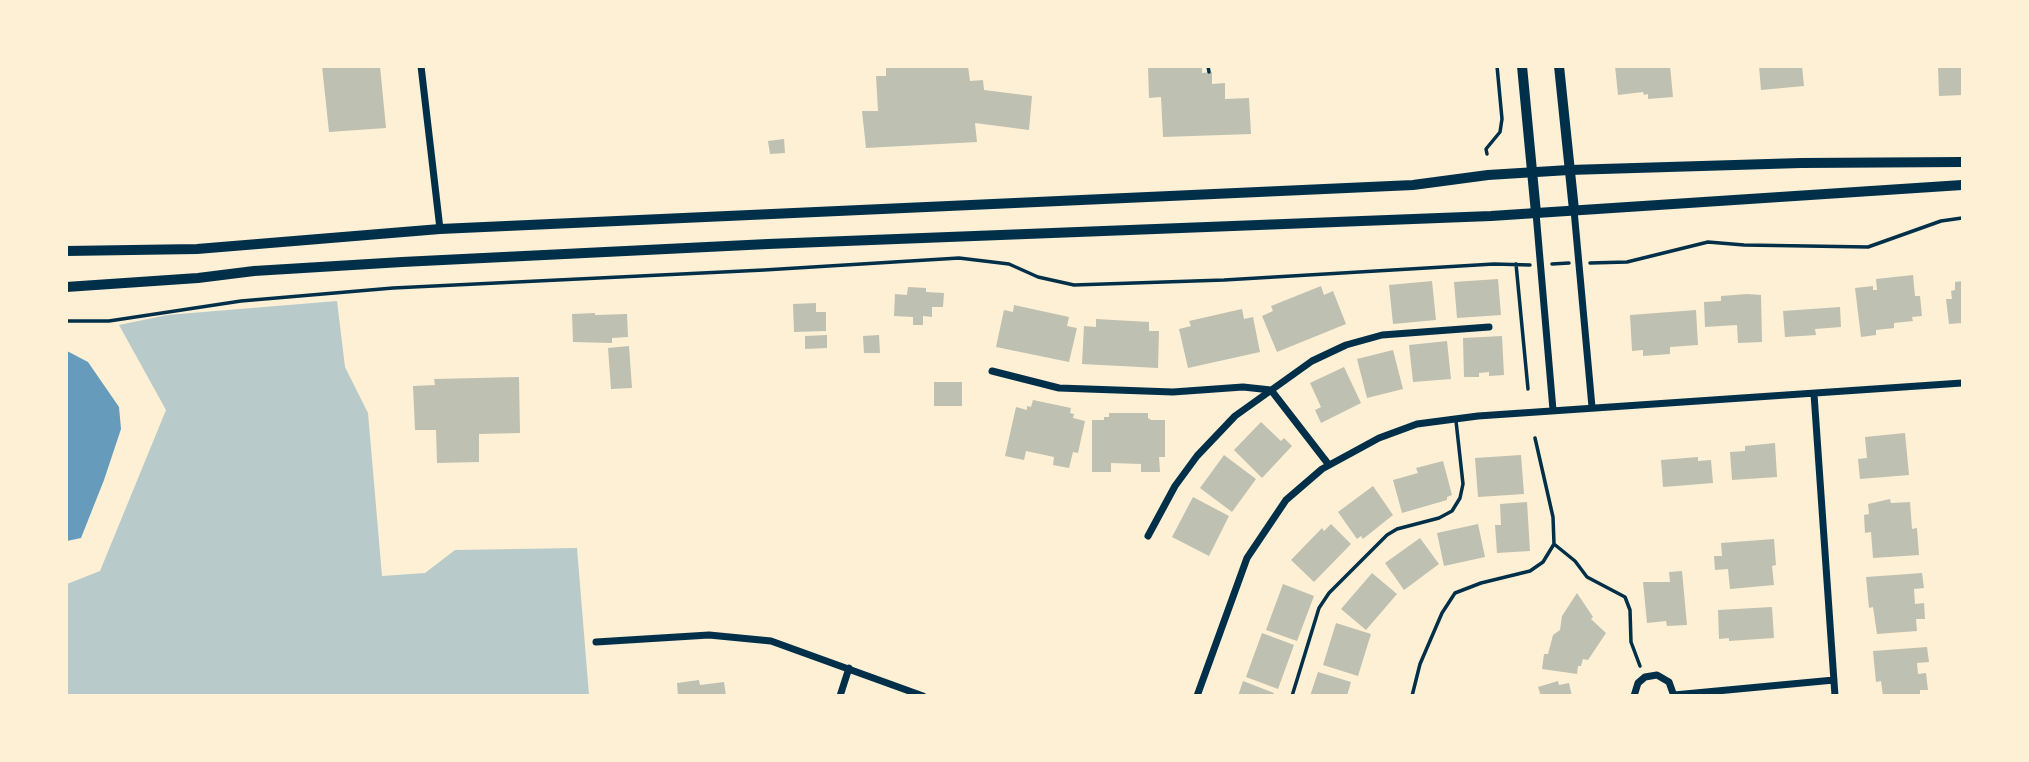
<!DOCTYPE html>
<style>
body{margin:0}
#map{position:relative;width:2029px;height:762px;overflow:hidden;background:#fdf0d5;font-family:Karla,sans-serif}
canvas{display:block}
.frame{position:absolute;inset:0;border:68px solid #fdf0d5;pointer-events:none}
</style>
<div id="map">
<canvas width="2029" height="762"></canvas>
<div class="frame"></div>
</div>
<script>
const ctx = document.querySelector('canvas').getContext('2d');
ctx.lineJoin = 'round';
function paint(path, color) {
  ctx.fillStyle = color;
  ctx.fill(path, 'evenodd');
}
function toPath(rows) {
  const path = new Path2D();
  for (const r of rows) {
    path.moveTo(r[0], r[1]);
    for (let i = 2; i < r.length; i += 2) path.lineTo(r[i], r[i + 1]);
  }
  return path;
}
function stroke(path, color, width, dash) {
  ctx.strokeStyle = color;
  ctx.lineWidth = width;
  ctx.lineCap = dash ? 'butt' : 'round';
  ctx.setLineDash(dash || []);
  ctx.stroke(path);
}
paint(toPath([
 [337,301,345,367,368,413,382,576,425,573,455,550,577,548,589,695,67,695,67,584,100,571,166,410,119,325,167,315]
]), '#b9caca');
paint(toPath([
 [67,351,88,362,119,407,121,429,104,480,81,538,67,541]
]), '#669bbc');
paint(toPath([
 [322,66,380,66,386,128,329,132],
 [886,66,968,66,970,81,983,80,984,90,1032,96,1029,130,975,123,977,142,866,148,862,111,878,111,876,76,886,76],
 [1148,66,1202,66,1202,73,1212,72,1212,84,1225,83,1225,99,1249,98,1251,134,1163,137,1161,97,1149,98],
 [1615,66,1670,66,1673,97,1648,99,1648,94,1644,95,1643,92,1618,95],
 [1759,66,1802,66,1804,86,1761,90],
 [1938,66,1962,66,1962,95,1939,96],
 [784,139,785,153,770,154,768,141],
 [1913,275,1915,296,1920,296,1922,316,1912,317,1913,321,1894,323,1894,328,1876,330,1876,335,1861,337,1855,288,1873,286,1873,290,1877,290,1876,279],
 [1498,279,1501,315,1457,318,1454,282],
 [1432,281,1436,320,1393,324,1389,285],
 [1962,281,1962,323,1949,324,1946,299,1952,299,1951,291,1955,290,1955,282],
 [1321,286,1324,295,1333,291,1346,324,1277,352,1262,316,1273,311,1271,306],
 [908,287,926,288,926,292,944,293,943,307,932,307,932,317,923,316,923,325,913,325,913,317,894,316,895,294,907,295],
 [1747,294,1761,295,1762,342,1738,343,1737,325,1705,327,1704,302,1721,301,1721,296],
 [816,303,816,312,826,312,826,331,794,332,793,304],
 [1014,305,1069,317,1067,326,1077,328,1069,362,996,347,1004,310,1013,312],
 [1840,307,1841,327,1815,329,1816,335,1785,337,1783,311],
 [1242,309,1244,319,1253,317,1260,352,1188,368,1179,329,1191,326,1189,321],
 [1696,310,1698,345,1670,347,1670,354,1643,356,1643,350,1632,351,1630,315],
 [595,313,595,315,627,314,628,337,612,338,612,343,573,342,572,314],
 [1096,319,1149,322,1149,331,1159,331,1158,368,1082,364,1084,326,1096,327],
 [827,335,827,348,805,349,805,336],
 [879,335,880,353,864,353,863,336],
 [1502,336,1504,375,1489,376,1489,372,1479,373,1479,377,1464,377,1463,338],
 [1447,341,1451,379,1413,382,1409,345],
 [629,346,632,388,611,389,608,348],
 [1393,350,1403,389,1367,398,1357,359],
 [1344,367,1361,403,1321,423,1315,410,1321,407,1310,383],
 [519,377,520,433,479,434,479,462,437,463,436,430,415,430,413,386,435,385,434,379],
 [934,382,962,382,962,406,934,406],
 [1033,400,1071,408,1070,413,1074,414,1073,418,1085,421,1078,453,1073,452,1069,468,1053,465,1054,457,1026,451,1024,460,1005,456,1016,407,1027,410,1027,406,1031,407],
 [1109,413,1148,413,1148,418,1151,420,1165,420,1165,457,1159,457,1160,472,1141,472,1141,464,1111,463,1111,472,1092,472,1092,420,1104,420,1104,417,1109,417],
 [1261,422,1281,441,1284,438,1292,446,1262,478,1234,450],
 [1905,433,1909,475,1860,479,1858,459,1867,458,1865,437],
 [1775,443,1777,477,1732,480,1730,452,1745,451,1745,446],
 [1224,455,1256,479,1232,512,1200,488],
 [1521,455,1524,494,1478,497,1475,458],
 [1698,457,1698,461,1711,460,1713,483,1663,487,1661,460],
 [1443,461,1452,495,1447,497,1447,500,1402,513,1393,480,1418,473,1416,468],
 [1373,486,1393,515,1363,539,1361,536,1357,539,1338,512],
 [1193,497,1229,516,1209,556,1172,537],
 [1890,499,1891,503,1910,502,1912,529,1917,528,1919,555,1873,558,1871,532,1865,533,1864,515,1869,514,1868,504],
 [1527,502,1530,551,1497,553,1495,525,1501,525,1500,504],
 [1331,524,1351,544,1314,582,1291,560,1322,528,1324,531],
 [1478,524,1485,557,1444,566,1437,533],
 [1420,538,1439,564,1404,590,1385,563],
 [1774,539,1776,565,1772,566,1774,585,1730,589,1728,569,1715,570,1714,556,1722,556,1721,543],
 [1682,571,1687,625,1667,626,1666,621,1647,623,1643,582,1670,582,1669,572],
 [1372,573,1397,594,1366,630,1341,609],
 [1922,573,1924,588,1914,589,1915,604,1924,603,1925,619,1916,619,1917,631,1877,634,1873,607,1869,608,1866,577],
 [1283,584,1314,596,1297,641,1266,630],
 [1577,593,1593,617,1591,619,1606,633,1588,660,1583,659,1581,666,1578,666,1577,674,1542,669,1544,654,1548,654,1553,635,1560,630,1562,616],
 [1772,607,1774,638,1729,641,1729,638,1719,639,1718,610],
 [1336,623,1371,634,1358,676,1323,665],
 [1262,633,1294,645,1278,689,1246,677],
 [1927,647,1929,662,1917,663,1918,674,1926,673,1928,690,1920,690,1920,696,1883,696,1881,681,1876,682,1873,651],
 [1318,672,1351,682,1347,696,1310,696],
 [699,680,700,685,724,682,726,696,678,696,677,683],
 [1243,681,1274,693,1273,696,1238,696],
 [1558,681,1559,685,1569,683,1572,696,1541,696,1538,687]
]), '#bec0b2');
stroke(toPath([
 [1208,66,1209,72],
 [1487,154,1486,149,1500,132,1502,119,1497,66],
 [1590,263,1627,262,1708,242,1744,245,1868,247,1941,221,1962,218],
 [1516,264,1528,389],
 [1552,264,1569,263],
 [66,321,109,321,241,301,393,288,764,270,959,258,1009,264,1038,277,1074,285,1224,280,1494,264,1530,265],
 [1554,544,1575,561,1587,577,1625,597,1630,610,1631,642,1640,666],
 [1412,696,1420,664,1442,613,1455,593,1481,583,1530,571,1543,562,1554,544,1553,517,1535,438]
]), '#003049', 3.5);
stroke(toPath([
 [1292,696,1319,608,1329,593,1387,535,1397,529,1439,518,1452,511,1460,498,1463,484,1456,421]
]), '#003049', 3.5);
stroke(toPath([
 [421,66,440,229],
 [1574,210,1592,407],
 [1536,213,1553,410],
 [992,371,1059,388,1173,392,1243,387,1271,390,1329,465],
 [1814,394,1835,696],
 [1148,536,1175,486,1197,456,1235,416,1312,361,1346,345,1382,335,1489,327],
 [596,642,709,635,771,641,923,696],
 [1674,695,1834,680],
 [840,696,849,668],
 [1197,696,1247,558,1286,500,1322,469,1379,438,1417,424,1478,416,1962,383],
 [1634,696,1638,683,1645,677,1657,675,1669,682,1674,696]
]), '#003049', 7);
stroke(toPath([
 [1522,66,1536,213],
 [1559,66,1574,210]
]), '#003049', 10);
stroke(toPath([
 [66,251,197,249,440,229,1413,185,1488,175,1569,170,1801,163,1962,162],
 [66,287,198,278,254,271,402,262,768,244,1491,216,1962,185]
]), '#003049', 10);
</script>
